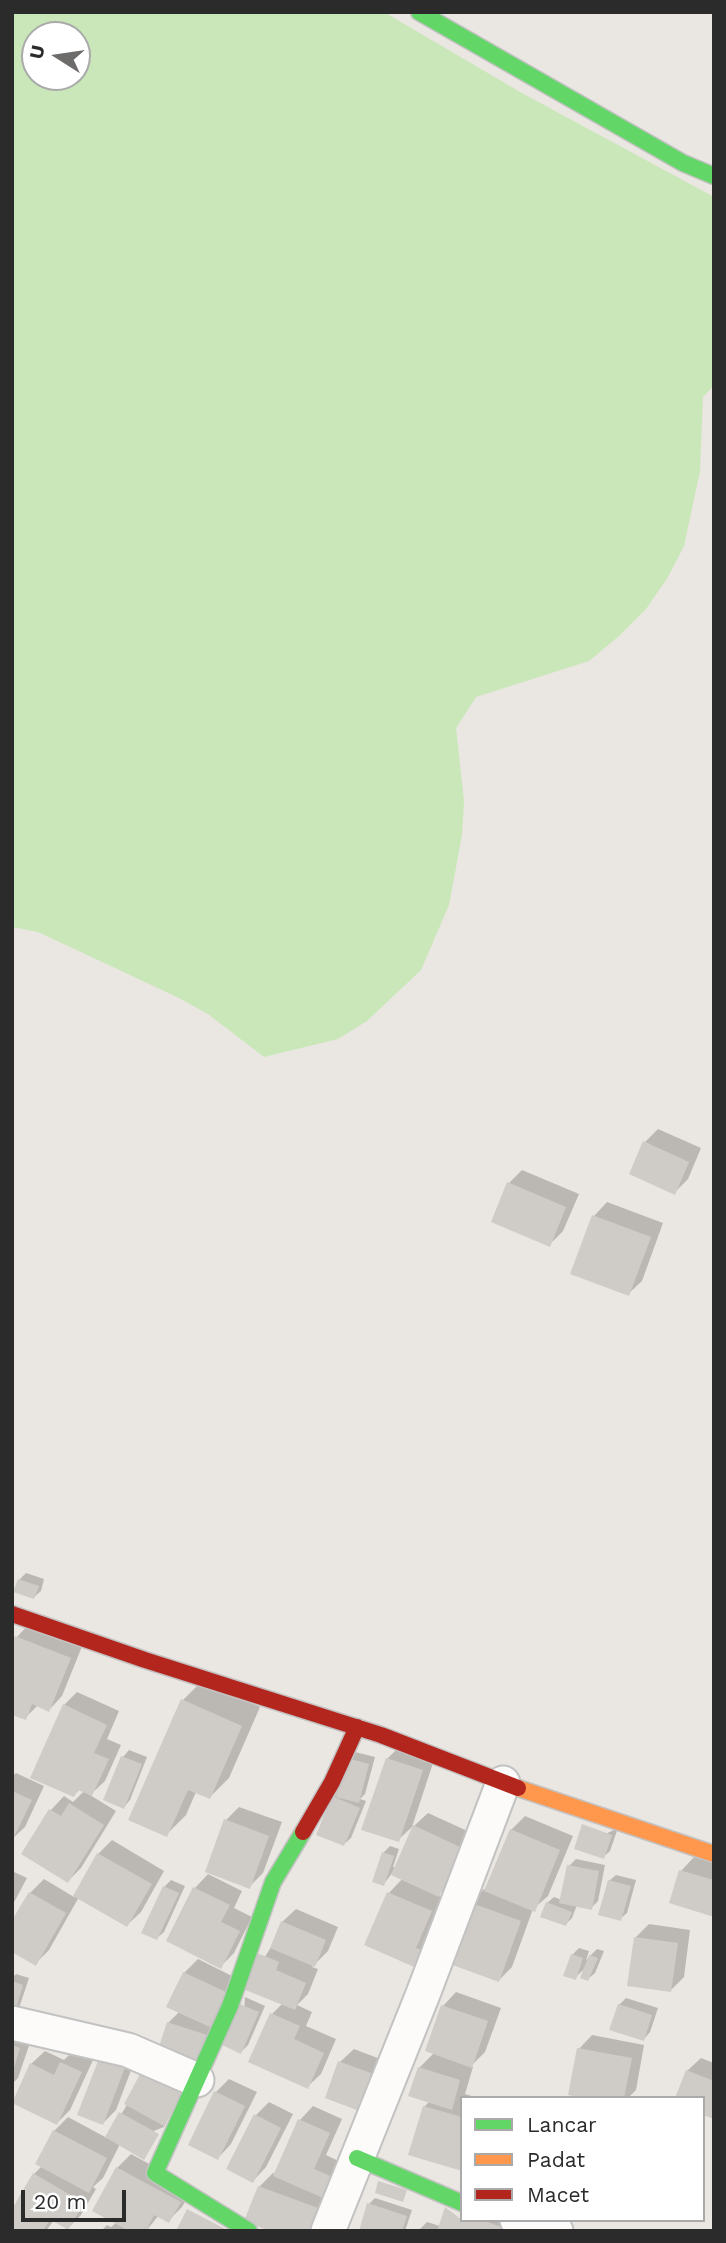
<!DOCTYPE html>
<style>
body{margin:0}
#map{position:relative;width:726px;height:2243px;overflow:hidden;background:#eae6e1;font-family:"Work Sans",sans-serif}
canvas{display:block}
.frame{position:absolute;inset:0;border:14px solid #2b2b2b;pointer-events:none}
.legend{position:absolute;left:460px;top:2096px;width:245px;height:126px;box-sizing:border-box;background:#fff;border:2px solid #aaa;margin:0;padding:9px 12px;list-style:none;font-size:21px;color:#2b2b2b}
.legend li{display:flex;align-items:center;gap:14px;height:35px}
.legend b{width:35px;border:2px solid #aaa}
.north{position:absolute;left:21px;top:21px;width:70px;height:70px;box-sizing:border-box;background:#fff;border:2px solid #aaa;border-radius:50%;rotate:282deg;font-size:19px;font-weight:700;line-height:28px;text-align:center;color:#2b2b2b}
.north::after{content:'';display:block;margin:auto;width:24px;height:32px;background:#6e6c6b;clip-path:polygon(50% 0,100% 100%,50% 72%,0 100%)}
.scale{position:absolute;left:21px;top:2190px;width:105px;height:32px;box-sizing:border-box;border:4px solid #2b2b2b;border-top:0;padding-left:9px;font-size:21px;line-height:24px;white-space:nowrap;color:#2b2b2b;-webkit-text-stroke:5px #fff;paint-order:stroke}
</style>
<div id="map">
<canvas width="726" height="2243"></canvas>
<div class="frame"></div>
<ul class="legend">
<li><b style="height:9px;background:#63d668"></b>Lancar</li>
<li><b style="height:9px;background:#ff974d"></b>Padat</li>
<li><b style="height:9px;background:#b3261e"></b>Macet</li>
</ul>
<div class="north">U</div>
<div class="scale">20 m</div>
</div>
<script>
const ctx = document.querySelector('canvas').getContext('2d');
ctx.lineJoin = 'round';
function paint(path, color) {
  ctx.fillStyle = color;
  ctx.fill(path, 'evenodd');
}
function toPath(rows) {
  const path = new Path2D();
  for (const r of rows) {
    path.moveTo(r[0], r[1]);
    for (let i = 2; i < r.length; i += 2) path.lineTo(r[i], r[i + 1]);
  }
  return path;
}
function stroke(path, color, width, dash) {
  ctx.strokeStyle = color;
  ctx.lineWidth = width;
  ctx.lineCap = dash ? 'butt' : 'round';
  ctx.setLineDash(dash || []);
  ctx.stroke(path);
}
paint(toPath([
 [12,12,384,12,520,92,714,197,714,385,703,397,700,471,684,546,668,577,646,609,619,636,589,661,476,697,456,728,464,801,462,835,449,905,421,970,367,1021,338,1039,264,1057,208,1014,177,997,38,932,12,927],
 [35,35,77,35,77,77,35,77]
]), '#c9e7b8');
paint(toPath([
 [658,1129,701,1148,688,1179,674,1193,645,1142],
 [522,1170,579,1194,563,1231,549,1245,509,1183],
 [607,1202,663,1223,642,1281,628,1294,572,1273,594,1216],
 [26,1573,44,1579,41,1591,34,1597,16,1591,20,1579],
 [30,1623,83,1644,62,1696,49,1710,38,1705,25,1718,12,1648,17,1637],
 [202,1681,260,1707,229,1778,210,1797,196,1792,186,1815,167,1834,183,1700],
 [77,1692,119,1711,107,1739,121,1745,105,1781,90,1795,116,1811,81,1868,68,1881,24,1854,51,1810,64,1796,73,1802,84,1791,80,1789,74,1795,64,1705],
 [401,1745,435,1757,412,1827,398,1840,387,1759],
 [129,1750,147,1757,130,1800,124,1807,106,1800,123,1757],
 [355,1752,375,1757,365,1794,360,1799,366,1801,351,1838,344,1844,318,1834],
 [16,1773,44,1786,25,1827,12,1839,12,1776],
 [239,1807,282,1822,263,1873,249,1887,226,1820],
 [428,1813,474,1834,452,1881,438,1895,444,1898,421,1968,389,1893,403,1878,392,1873,384,1884,383,1853,390,1846,399,1849,393,1867,396,1868,414,1826],
 [525,1816,573,1836,548,1896,533,1909,512,1967,499,1980,471,1903,484,1889,486,1890,511,1830],
 [618,1828,610,1851,603,1857,576,1848],
 [112,1840,164,1871,141,1912,127,1925,79,1897,49,1950,36,1963,12,1924,30,1893,44,1879,74,1897,98,1854],
 [694,1857,714,1863,714,1915,681,1871],
 [576,1859,605,1865,598,1901,591,1908,577,1905,572,1918,566,1924,547,1903,554,1897,562,1900,569,1866],
 [12,1871,27,1878,12,1906],
 [208,1874,242,1891,234,1908,252,1917,234,1953,221,1966,169,1940,195,1888],
 [616,1875,636,1880,627,1913,620,1919,609,1881],
 [171,1880,185,1886,164,1932,157,1938,164,1887],
 [296,1909,338,1927,328,1951,312,1967,318,1969,308,1994,297,2005,312,2012,306,2026,336,2039,321,2074,307,2087,272,2014,283,2003,246,1988,274,1942,282,1922],
 [649,1924,690,1930,684,1977,670,1991,635,1938],
 [579,1948,589,1951,586,1960,597,1949,604,1951,595,1973,588,1979,585,1968,575,1978,572,1955],
 [198,1959,238,1979,164,2127,120,2144,103,2178,93,2187,96,2189,81,2215,68,2228,54,2220,46,2231,21,2231,34,2174,42,2166,37,2164,54,2131,68,2117,107,2138,158,2053,168,2023,180,2011,184,1973],
 [16,1974,29,1978,18,2011,12,2017,12,1978],
 [456,1992,501,2008,485,2052,471,2066,473,2067,465,2094,478,2098,462,2098,462,2169,424,2107,430,2101,419,2068,435,2052,443,2006],
 [245,1997,265,2006,248,2045,241,2052],
 [626,1998,658,2008,650,2032,644,2039,619,2005],
 [12,2027,33,2034,18,2078,12,2084],
 [592,2035,644,2045,636,2090,628,2098,592,2098,579,2049],
 [141,2044,116,2110,103,2123,80,2114],
 [75,2049,94,2058,70,2110,57,2123,31,2064,45,2051,64,2060],
 [354,2049,388,2062,375,2097,340,2062],
 [701,2058,714,2063,714,2117,687,2071],
 [229,2079,257,2092,231,2144,218,2158,216,2092],
 [269,2102,293,2114,266,2167,253,2181,256,2115],
 [313,2106,342,2119,326,2155,349,2166,315,2231,275,2231,247,2220,259,2187,273,2173,276,2174,300,2120],
 [131,2154,193,2188,182,2207,169,2220,159,2215,146,2231,101,2231,107,2225,111,2227,117,2222,117,2168],
 [375,2198,412,2210,405,2231,361,2231,369,2204],
 [462,2220,514,2220,511,2231,418,2231,427,2222,440,2226]
]), '#0003');
paint(toPath([
 [643,1141,689,1162,675,1195,629,1174],
 [507,1182,566,1207,550,1247,491,1222],
 [592,1215,651,1237,629,1296,570,1274],
 [18,1579,39,1586,34,1599,13,1592],
 [15,1636,71,1658,49,1712,32,1704,26,1720,12,1715,12,1643],
 [181,1699,242,1726,210,1799,188,1790,167,1837,128,1820],
 [63,1704,107,1725,94,1753,109,1759,92,1796,78,1790,74,1797,30,1778],
 [121,1756,142,1764,124,1809,103,1800],
 [347,1758,369,1764,359,1803,336,1797],
 [386,1758,423,1770,399,1842,361,1830],
 [12,1791,32,1800,12,1841],
 [332,1796,360,1808,344,1846,316,1835],
 [69,1803,104,1825,68,1883,21,1854,49,1809,61,1816],
 [224,1819,269,1836,250,1889,205,1872],
 [582,1824,612,1835,604,1859,574,1849],
 [413,1825,462,1848,439,1897,391,1875],
 [510,1829,560,1850,535,1912,484,1891],
 [382,1852,394,1856,384,1886,372,1882],
 [97,1853,152,1884,127,1927,73,1896],
 [567,1865,599,1871,592,1910,559,1903],
 [679,1870,714,1880,714,1917,669,1903],
 [608,1880,631,1886,621,1921,598,1915],
 [163,1886,179,1893,157,1940,141,1933],
 [193,1887,230,1905,221,1922,240,1931,221,1969,166,1941],
 [29,1892,66,1913,36,1966,12,1952,12,1920],
 [387,1892,432,1911,416,1948,429,1953,421,1970,364,1945],
 [469,1902,521,1921,499,1982,447,1963],
 [546,1902,572,1912,566,1926,540,1917],
 [281,1921,326,1940,315,1967,270,1948],
 [634,1937,678,1943,671,1992,627,1986],
 [257,1953,279,1962,276,1970,306,1983,295,2010,243,1989],
 [571,1954,583,1958,576,1980,563,1976],
 [589,1955,598,1958,588,1981,580,1978],
 [183,1972,226,1992,210,2027,166,2007],
 [12,1981,23,1985,13,2018,12,2018],
 [237,2003,259,2012,241,2054,220,2044],
 [618,2004,652,2015,644,2041,609,2030],
 [441,2005,488,2021,472,2068,425,2051],
 [270,2013,300,2026,294,2039,324,2053,308,2089,248,2062],
 [167,2022,207,2035,196,2073,155,2059],
 [12,2045,20,2048,13,2071,12,2071],
 [103,2048,129,2057,103,2125,77,2115],
 [577,2048,632,2058,624,2098,582,2098,568,2095],
 [338,2061,376,2075,362,2112,325,2098],
 [60,2062,82,2072,57,2125,12,2103,30,2063,54,2075],
 [146,2063,186,2085,164,2126,124,2104],
 [418,2067,460,2080,452,2110,408,2096],
 [686,2070,714,2081,714,2119,703,2115,703,2098,675,2098],
 [214,2091,245,2106,218,2160,188,2145],
 [423,2106,462,2117,462,2171,408,2155],
 [119,2112,159,2134,144,2160,105,2137],
 [254,2114,281,2128,253,2183,226,2169],
 [298,2119,330,2133,314,2169,337,2179,328,2200,273,2176],
 [53,2130,107,2158,89,2193,35,2164],
 [116,2167,181,2202,169,2223,154,2215,146,2231,129,2231,92,2211],
 [33,2173,84,2203,68,2230,50,2219,43,2231,17,2231,12,2228,12,2209],
 [378,2181,407,2190,403,2202,375,2193],
 [258,2186,318,2208,309,2231,270,2231,244,2221],
 [367,2203,407,2216,402,2231,359,2231],
 [445,2207,462,2220,482,2220,504,2228,503,2231,437,2231],
 [187,2209,229,2231,176,2231]
]), '#cfccc8');
const street = toPath([
 [12,2023,128,2050,197,2080],
 [517,2220,556,2231],
 [328,2231,423,1994,503,1783]
]);
const fast = toPath([
 [419,12,683,163,714,176],
 [357,2158,462,2203],
 [249,2231,155,2173,230,2006,273,1882,303,1832]
]);
const slow = toPath([
 [518,1788,714,1854]
]);
const jam = toPath([
 [12,1614,145,1660,381,1735,518,1788],
 [303,1832,332,1782,357,1727]
]);
stroke(street, '#c3c2c2', 37);
stroke(fast, '#c3c2c2', 19);
stroke(slow, '#c3c2c2', 19);
stroke(jam, '#c3c2c2', 19);
stroke(street, '#fcfbfa', 33);
stroke(fast, '#63d668', 16);
stroke(slow, '#ff974d', 16);
stroke(jam, '#b3261e', 16);
</script>
